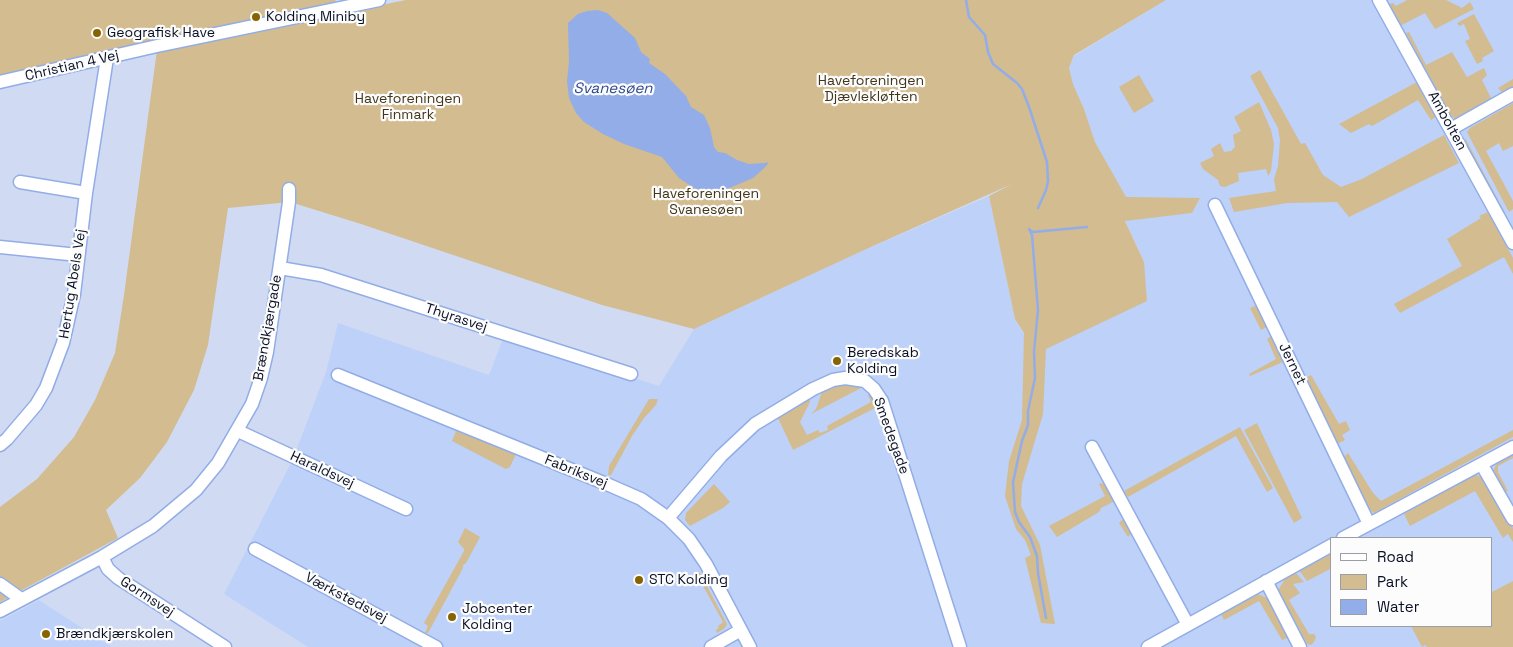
<!DOCTYPE html>
<meta charset="utf-8">
<style>
body{margin:0}
#map{position:relative;width:1513px;height:647px;overflow:hidden;background:#d0dbf3;font-family:"Space Grotesk",sans-serif}
canvas{display:block}
.legend{position:absolute;left:1330px;top:537px;width:162px;height:90px;box-sizing:border-box;background:#fcfcfc;border:1px solid #9a9ea6;margin:0;padding:6px 9px;list-style:none;font-size:15px;color:#081025}
.legend li{display:flex;align-items:center;gap:10px;height:25px}
.legend b{width:25px;border:1px solid #9a9ea6}
</style>
<div id="map">
<canvas width="1513" height="647"></canvas>
<ul class="legend">
<li><b style="height:6px;background:#fff"></b>Road</li>
<li><b style="height:14px;background:#d2bc90"></b>Park</li>
<li><b style="height:14px;background:#92ade8"></b>Water</li>
</ul>
</div>
<script>
const ctx = document.querySelector('canvas').getContext('2d');
ctx.lineJoin = 'round';
function paint(path, color) {
  ctx.fillStyle = color;
  ctx.fill(path, 'evenodd');
}
function toPath(rows) {
  const path = new Path2D();
  for (const r of rows) {
    path.moveTo(r[0], r[1]);
    for (let i = 2; i < r.length; i += 2) path.lineTo(r[i], r[i + 1]);
  }
  return path;
}
function stroke(path, color, width, dash) {
  ctx.strokeStyle = color;
  ctx.lineWidth = width;
  ctx.lineCap = dash ? 'butt' : 'round';
  ctx.setLineDash(dash || []);
  ctx.stroke(path);
}
function label(font, color, halo, rows, align = 'center') {
  ctx.font = font + ' "Space Grotesk",sans-serif';
  ctx.lineWidth = 4.5;
  ctx.setLineDash([]);
  ctx.textBaseline = 'middle';
  ctx.strokeStyle = halo;
  ctx.fillStyle = color;
  for (const [text, x, y, turn = 0] of rows) {
    ctx.save();
    ctx.translate(x, y);
    ctx.rotate((+turn || 0) * Math.PI / 180);
    ctx.textAlign = isNaN(turn) ? turn : align;
    if (halo) ctx.strokeText(text, 0, 0);
    ctx.fillText(text, 0, 0);
    ctx.restore();
  }
}
paint(toPath([
 [1166,0,1513,0,1513,647,308,647,224,594,293,459,326,372,338,323,489,375,504,336,659,386,694,329,862,251,989,196,1015,319,1036,353,1144,262,1125,220,1192,213,1200,198,1126,198,1095,142,1084,109,1073,84,1069,68,1074,56],
 [1332,538,1492,538,1492,626,1332,626],
 [39,600,40,601,112,647,0,647,0,621]
]), '#bed1f9');
paint(toPath([
 [0,0,336,0,332,5,161,40,159,38,151,40,151,43,0,76],
 [406,0,1166,0,1074,55,1069,68,1073,84,1084,109,1095,142,1126,197,1200,198,1192,213,1125,221,1144,262,1147,301,1046,349,1043,414,1022,484,1021,506,1040,545,1055,624,1041,623,1025,558,1031,555,1025,540,1016,529,1005,496,1009,461,1022,420,1024,333,1015,319,989,196,1012,184,862,251,694,329,602,305,361,224,290,202,228,208,208,345,194,390,167,442,140,478,106,510,118,538,0,602,0,507,37,479,74,437,95,400,115,353,124,295,157,50],
 [1407,0,1446,0,1462,8,1470,2,1474,9,1435,29,1425,13,1400,26,1389,4,1393,3,1396,6],
 [1474,14,1494,51,1482,58,1483,61,1477,64,1465,41,1470,39,1464,24,1459,26,1457,23],
 [1409,32,1426,65,1452,52,1467,77,1484,68,1487,75,1482,80,1492,100,1466,116,1455,119,1449,113,1406,33],
 [1260,70,1301,144,1305,143,1323,175,1341,187,1362,179,1444,135,1459,163,1349,217,1337,202,1287,203,1234,212,1229,198,1276,191,1274,179,1278,166,1280,140,1278,128,1250,76],
 [1139,75,1154,101,1134,113,1119,87],
 [1513,79,1513,89,1504,94,1498,88],
 [1417,82,1437,116,1431,120,1418,100,1372,126,1369,124,1351,133,1339,124],
 [1259,102,1271,130,1274,144,1271,171,1268,176,1266,169,1238,173,1239,181,1225,187,1220,186,1218,180,1203,169,1200,163,1214,156,1211,149,1220,143,1224,152,1231,151,1235,147,1233,135,1241,131,1234,117],
 [1513,103,1513,146,1503,151,1499,143,1486,151,1513,201,1513,209,1509,212,1467,132,1470,128],
 [1465,138,1505,213,1502,213,1465,147],
 [1488,212,1513,258,1513,274,1504,257,1400,313,1394,304,1462,266,1447,239,1481,218,1479,216],
 [1257,305,1267,327,1261,330,1250,308],
 [1271,336,1283,362,1250,376,1249,374,1276,359,1267,339],
 [1311,375,1339,424,1346,421,1350,430,1342,435,1345,440,1339,443,1334,442,1304,379],
 [845,384,852,384,861,388,811,414,816,409,822,392,833,386],
 [870,394,875,400,877,407,793,450,778,418,810,398,810,402,800,422,807,435,818,430,820,433,828,430,827,426,871,402,868,395],
 [649,399,658,399,656,405,644,418,632,436,611,475,608,475,609,466],
 [1257,423,1302,518,1294,523,1244,430],
 [1240,427,1273,488,1267,492,1236,436,1128,497,1124,491],
 [1513,430,1513,437,1374,513,1367,507,1343,458,1348,453,1373,493,1381,501],
 [456,431,516,454,510,467,506,469,452,441],
 [1513,452,1513,458,1498,466,1498,472,1508,491,1505,492,1492,473,1498,461],
 [1471,475,1476,475,1483,478,1513,528,1513,542,1508,534,1503,538,1475,491,1410,526,1404,514],
 [1101,483,1106,485,1115,501,1101,508,1099,512,1057,537,1049,526,1105,496,1099,484],
 [714,484,730,502,723,508,690,526,685,520,686,513],
 [1124,518,1132,531,1130,535,1128,537,1119,523],
 [465,528,480,537,466,563,463,565,463,568,428,633,425,633,428,626,424,623,464,551,464,549,458,542],
 [1332,552,1332,568,1307,581,1299,570],
 [1295,572,1304,582,1293,584,1300,593,1289,600,1309,634,1314,634,1316,637,1314,642,1311,645,1307,644,1278,590,1284,581,1283,579],
 [700,573,727,624,725,628,717,633,716,630,719,628,718,626,723,622,697,575],
 [1513,581,1513,647,1427,647,1425,645,1422,647,1411,626,1492,626,1492,592],
 [1258,594,1269,599,1295,647,1292,647,1287,638,1282,640,1259,601,1224,620,1221,614]
]), '#d2bc90');
paint(toPath([
 [598,10,607,13,635,38,641,52,650,59,649,63,665,74,686,96,691,107,704,115,710,128,714,147,718,152,725,153,737,160,749,164,765,163,767,162,768,164,761,171,753,178,720,192,697,190,679,178,662,157,624,144,603,134,584,122,576,113,569,98,567,81,569,62,568,23,578,14,587,11]
]), '#92ade8');
stroke(toPath([
 [966,0,969,17,985,35,988,52,993,64,1017,83,1022,89,1029,107,1047,162,1048,181,1046,190,1038,208],
 [1029,229,1032,235,1038,310,1034,352,1035,378,1028,411,1028,425,1022,441,1013,482,1015,512,1019,522,1030,537,1037,556,1038,573,1046,618],
 [1030,230,1033,232,1087,227]
]), '#92ade8', 2.5);
const minor = toPath([
 [1379,0,1513,243],
 [0,82,157,46,379,0],
 [1451,129,1513,94],
 [20,182,86,193],
 [1215,205,1369,524],
 [0,247,78,255],
 [280,268,321,275,631,374],
 [338,375,609,485,641,499,668,518,689,539,706,564,750,647],
 [238,431,406,509],
 [0,445,7,439,36,405,46,388,63,343,74,294,86,193,107,58],
 [1092,447,1188,625],
 [1482,465,1513,519],
 [668,518,721,456,755,424,813,389,833,380,845,378,865,381,874,389,882,401,960,647],
 [1343,538,1513,447],
 [255,549,436,647],
 [102,557,108,569,118,578,225,647],
 [1266,581,1300,647],
 [0,584,21,599],
 [0,611,102,557,153,526,196,490,218,463,252,404,261,378,267,352,289,202,289,189],
 [711,647,741,630],
 [1148,647,1332,545]
]);
stroke(minor, '#92ade6', 15);
stroke(minor, '#fff', 12);
for (const [x, y, r, color] of [
 [256,17,5,"#866400"],
 [97,33,5,"#866400"],
 [837,361,5,"#866400"],
 [639,580,5,"#866400"],
 [452,617,5,"#866400"],
 [46,634,5,"#866400"]
]) {
  const dot = new Path2D();
  dot.arc(x, y, r, 0, 2 * Math.PI);
  ctx.fillStyle = color;
  ctx.fill(dot);
  stroke(dot, '#fcfcfc', 2);
}
label('14px', '#081025', '#fcfcfc', [
 ["Kolding Miniby",266,17],
 ["Geografisk Have",107,33],
 ["Beredskab",847,353],
 ["Kolding",847,369],
 ["STC Kolding",649,580],
 ["Jobcenter",462,609],
 ["Kolding",462,625],
 ["Brændkjærskolen",56,634]
], 'left');
label('14px', '#081025', '#fcfcfc', [
 ["Christian 4 Vej",72,66,-13],
 ["Ambolten",1447,121,61],
 ["Hertug Abels Vej",73,284,-81],
 ["Thyrasvej",456,318,18],
 ["Brændkjærgade",268,328,-80],
 ["Jernet",1292,364,64],
 ["Smedegade",891,436,70],
 ["Haraldsvej",322,470,25],
 ["Fabriksvej",576,472,22],
 ["Gormsvej",147,597,33],
 ["Værkstedsvej",346,598,28]
]);
label('14px', '#423518', '#fcfcfc', [
 ["Haveforeningen",871,81],
 ["Djævlekløften",871,97],
 ["Haveforeningen",408,99],
 ["Finmark",408,115],
 ["Haveforeningen",706,194],
 ["Svanesøen",706,210]
]);
label('italic 15px', '#2d498f', '#fcfcfc', [
 ["Svanesøen",613,89]
]);
</script>
